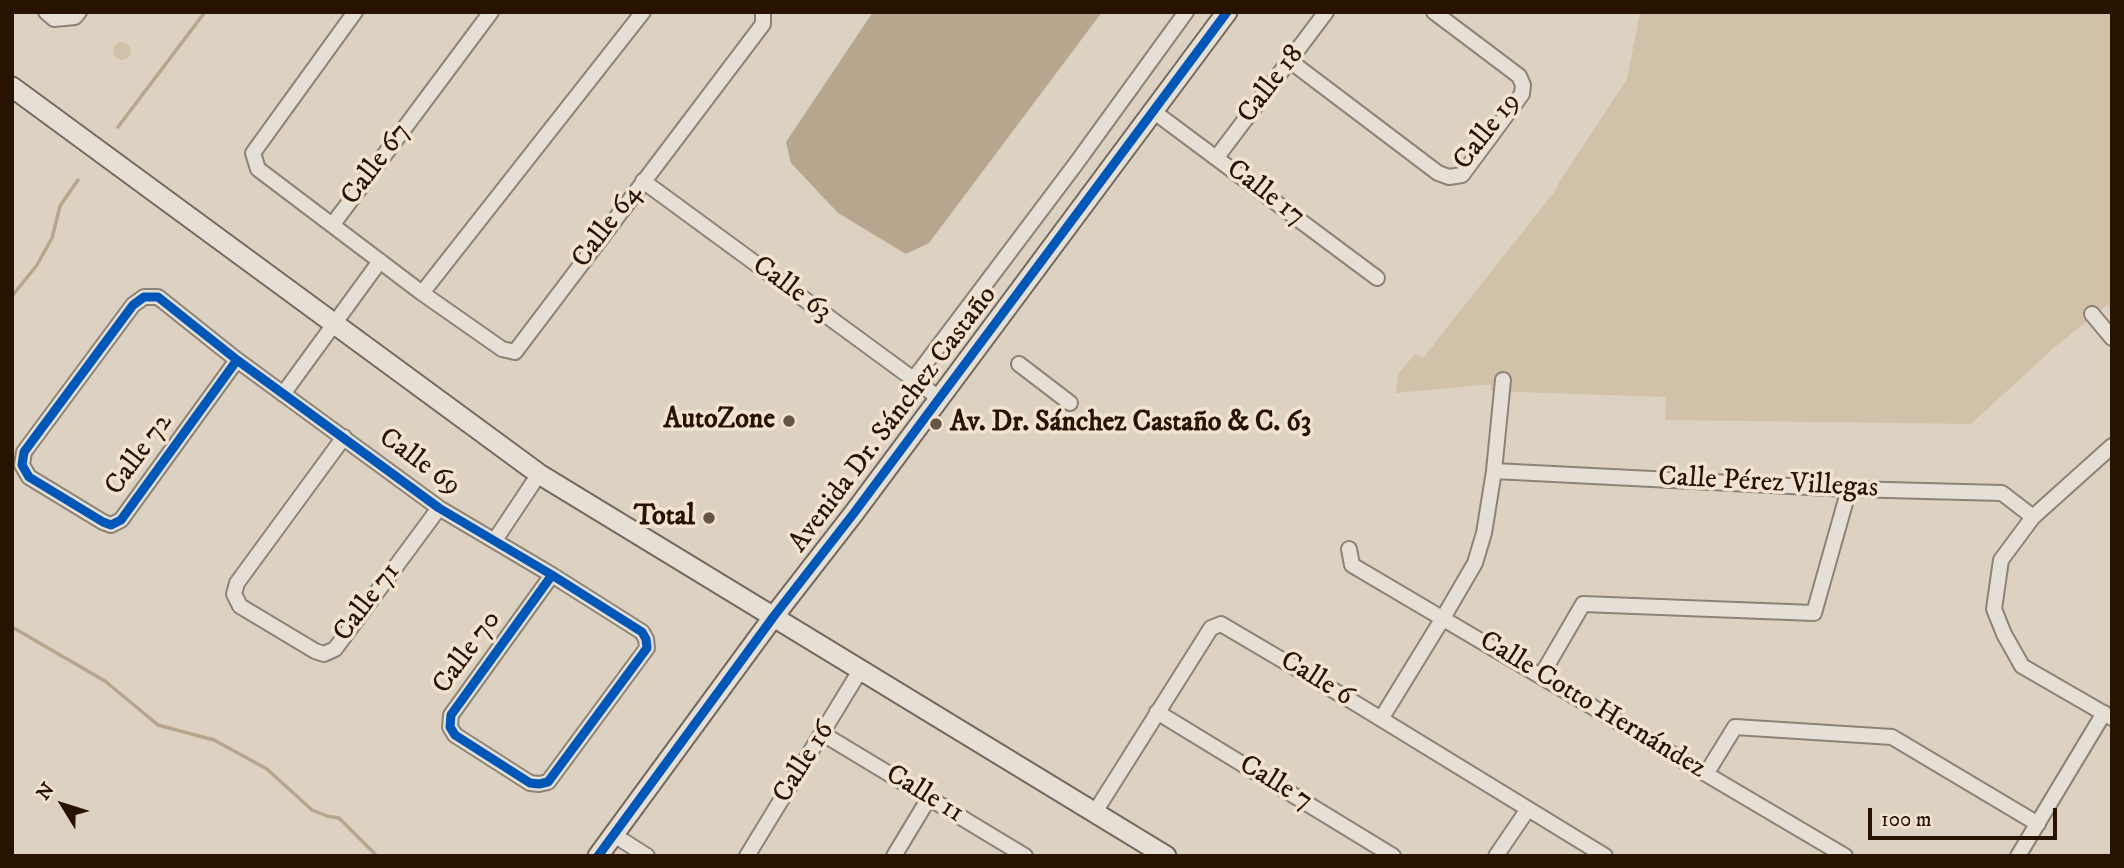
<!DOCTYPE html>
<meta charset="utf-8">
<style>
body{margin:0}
#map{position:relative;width:2124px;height:868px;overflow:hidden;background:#ddd2c1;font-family:"IM FELL DW Pica",serif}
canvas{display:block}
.frame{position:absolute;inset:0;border:14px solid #281200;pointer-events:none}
.north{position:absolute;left:28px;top:770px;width:70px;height:70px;-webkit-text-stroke:5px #f1e3cf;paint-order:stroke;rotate:308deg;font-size:19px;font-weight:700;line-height:28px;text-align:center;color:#281200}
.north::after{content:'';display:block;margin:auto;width:24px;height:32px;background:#281200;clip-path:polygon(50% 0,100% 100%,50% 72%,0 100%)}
.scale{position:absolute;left:1868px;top:808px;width:189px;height:32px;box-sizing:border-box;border:4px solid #281200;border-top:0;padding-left:9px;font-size:21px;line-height:24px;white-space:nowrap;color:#281200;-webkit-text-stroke:5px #f1e3cf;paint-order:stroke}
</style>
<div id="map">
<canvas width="2124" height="868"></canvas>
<div class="frame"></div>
<div class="north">N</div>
<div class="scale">100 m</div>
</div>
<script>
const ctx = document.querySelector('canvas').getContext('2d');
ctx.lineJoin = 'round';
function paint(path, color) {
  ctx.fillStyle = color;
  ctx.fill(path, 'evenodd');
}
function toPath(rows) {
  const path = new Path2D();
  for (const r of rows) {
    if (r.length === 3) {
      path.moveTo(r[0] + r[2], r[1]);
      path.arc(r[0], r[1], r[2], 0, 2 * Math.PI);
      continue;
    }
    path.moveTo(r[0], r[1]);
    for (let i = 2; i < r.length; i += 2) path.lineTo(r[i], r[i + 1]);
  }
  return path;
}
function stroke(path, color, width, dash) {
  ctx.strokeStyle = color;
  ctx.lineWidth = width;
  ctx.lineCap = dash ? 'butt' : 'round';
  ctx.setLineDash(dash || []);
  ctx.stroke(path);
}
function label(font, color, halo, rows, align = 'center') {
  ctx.font = font + ' "IM FELL DW Pica",serif';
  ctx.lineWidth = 7;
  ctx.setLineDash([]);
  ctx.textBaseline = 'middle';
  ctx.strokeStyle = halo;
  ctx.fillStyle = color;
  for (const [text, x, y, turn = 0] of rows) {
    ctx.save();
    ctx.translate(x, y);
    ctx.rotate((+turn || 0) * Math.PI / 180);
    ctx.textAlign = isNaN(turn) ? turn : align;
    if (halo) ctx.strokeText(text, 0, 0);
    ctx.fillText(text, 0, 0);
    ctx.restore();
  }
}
paint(toPath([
 [1640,12,2112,12,2112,309,2107,305,2055,347,1971,424,1665,420,1666,397,1490,391,1491,384,1396,393,1398,374,1415,354,1423,358,1558,187,1558,184,1627,79],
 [122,51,9]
]), '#d1c1a9');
paint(toPath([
 [873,12,1102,12,929,243,906,254,838,213,791,163,786,142]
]), '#b7a58d');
stroke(toPath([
 [118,127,205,12],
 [12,296,37,265,52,238,60,206,78,180],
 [12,627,105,681,158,725,214,740,267,769,312,810,327,816,339,818,377,856]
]), '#b7a58d', 3.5);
const street = toPath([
 [46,12,54,19,75,17,79,12],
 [355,12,253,153,258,169,422,293,502,349,515,352,763,24,763,12],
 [1290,61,1438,173,1449,177,1462,175,1522,94,1523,85,1519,76,1434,12],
 [1153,111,1377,278],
 [1217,157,1326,12],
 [643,181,939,398],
 [333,224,491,12],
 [422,293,643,12],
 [2092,314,2112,338],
 [237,360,121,520,111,525,103,522,29,477,22,465,24,452,133,305,144,297,158,297,237,360,439,508,552,575,642,632,646,639,647,648,548,782,539,784,530,783,455,735,450,727,451,715,552,575],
 [1019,364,1070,403],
 [913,380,1075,165,1186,12],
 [283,394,380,261],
 [344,437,237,583,234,594,240,606,315,651,324,654,335,649,439,508],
 [2112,446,2033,517,2001,560,1994,609,2004,634,2022,666,2112,718],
 [1494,471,1849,489,2002,493,2033,517],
 [495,540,539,474],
 [1349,549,1352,565,1845,856],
 [1541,676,1583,604,1814,613,1849,489],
 [1157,712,1393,856],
 [1381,719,1443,618,1475,563,1484,533,1494,471,1503,380],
 [823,734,1025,856],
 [1706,774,1735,727,1892,737,2038,824],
 [1095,812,1211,628,1221,624,1355,703,1605,856],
 [614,835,647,856],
 [747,856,861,669],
 [894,856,929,798],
 [1496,856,1528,809],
 [2018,856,2104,713]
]);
const secondary = toPath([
 [12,87,539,474,1166,856],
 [598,856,774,616,854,513,1227,12]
]);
stroke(street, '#8c8377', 18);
stroke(secondary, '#72695e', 23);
stroke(street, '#e5dfd6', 14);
stroke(secondary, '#e5dfd6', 19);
stroke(toPath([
 [237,360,121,520,111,525,103,522,29,477,22,465,24,452,133,305,144,297,158,297,237,360,439,508,552,575,642,632,646,639,647,648,548,782,539,784,530,783,455,735,450,727,451,715,552,575],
 [598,856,774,616,854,513,1227,12]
]), '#0057b8', 9);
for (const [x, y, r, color] of [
 [789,421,7,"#675544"],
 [936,424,7,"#675544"],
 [709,518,7,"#675544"]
]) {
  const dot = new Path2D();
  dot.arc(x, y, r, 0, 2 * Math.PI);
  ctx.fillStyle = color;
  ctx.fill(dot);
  stroke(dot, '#f1e3cf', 2.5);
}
label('28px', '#281200', '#f1e3cf', [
 ["Calle 18",1272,85,-53],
 ["Calle 19",1488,132,-52],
 ["Calle 67",377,165,-53],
 ["Calle 17",1265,194,37],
 ["Calle 64",608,227,-53],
 ["Calle 63",791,290,36],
 ["Avenida Dr. Sánchez Castaño",894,420,-53],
 ["Calle 72",140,455,-54],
 ["Calle 69",419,463,36],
 ["Calle Pérez Villegas",1768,484,3],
 ["Calle 71",368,603,-53],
 ["Calle 70",468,653,-54],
 ["Calle 6",1316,680,31],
 ["Calle Cotto Hernández",1592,706,31],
 ["Calle 16",805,763,-58],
 ["Calle 7",1275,784,31],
 ["Calle 11",924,795,31]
]);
label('bold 28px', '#281200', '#f1e3cf', [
 ["AutoZone",775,421],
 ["Av. Dr. Sánchez Castaño & C. 63",950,424,"left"],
 ["Total",695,518]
], 'right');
</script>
